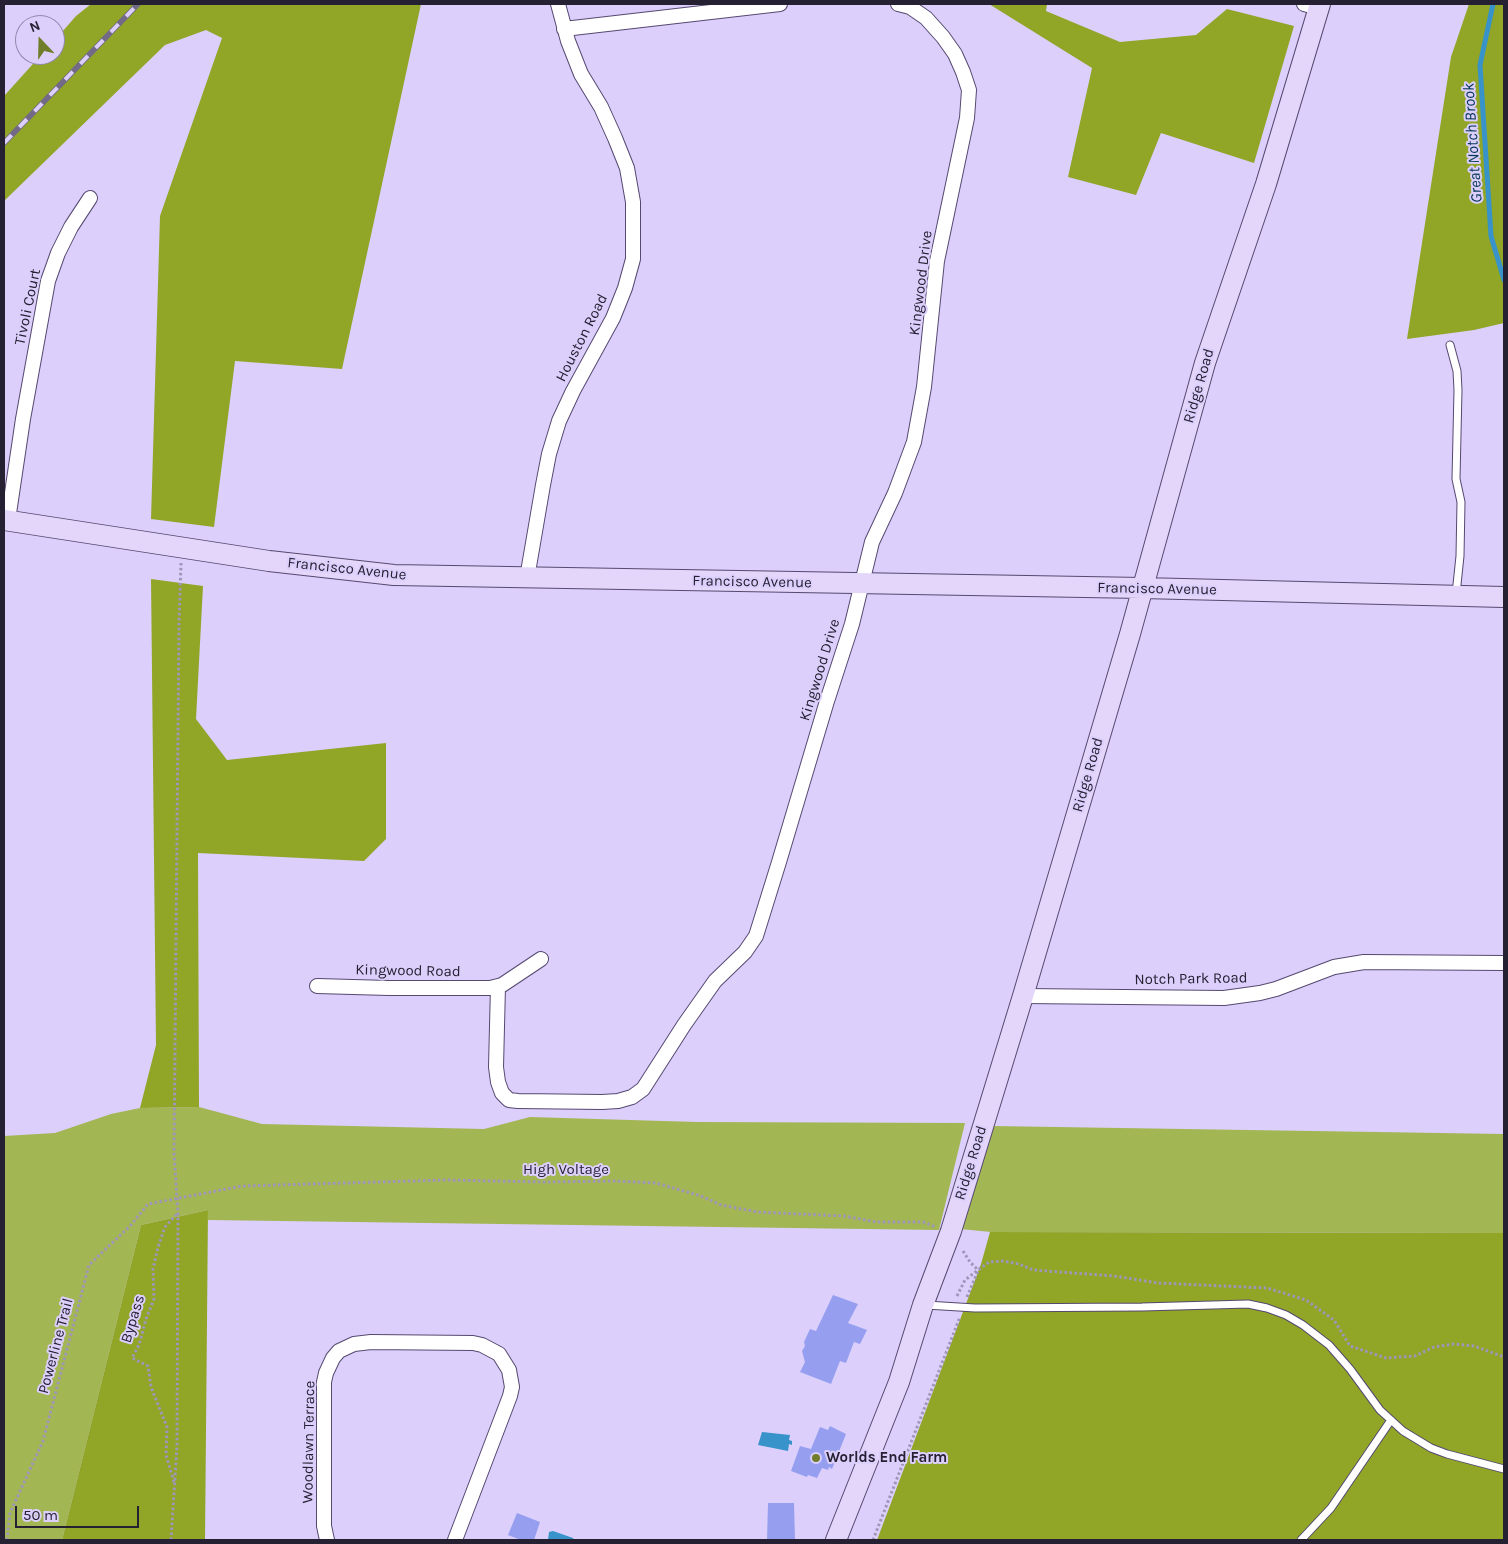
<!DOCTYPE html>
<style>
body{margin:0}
#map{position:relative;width:1508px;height:1544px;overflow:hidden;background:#dccffc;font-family:Karla,sans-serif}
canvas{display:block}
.frame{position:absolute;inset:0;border:5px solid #262132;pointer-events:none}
.north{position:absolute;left:15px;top:15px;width:50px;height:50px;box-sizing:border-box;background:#dccffc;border:1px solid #9389ab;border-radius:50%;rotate:339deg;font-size:14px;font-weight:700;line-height:20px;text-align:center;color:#262132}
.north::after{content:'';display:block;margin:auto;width:18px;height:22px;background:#707e2c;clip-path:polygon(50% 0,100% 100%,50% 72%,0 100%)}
.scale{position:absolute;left:15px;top:1506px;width:124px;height:22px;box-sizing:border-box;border:2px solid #262132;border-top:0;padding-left:6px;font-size:15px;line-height:18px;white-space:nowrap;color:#262132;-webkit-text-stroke:4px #dccffc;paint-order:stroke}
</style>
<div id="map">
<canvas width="1508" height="1544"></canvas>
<div class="frame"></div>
<div class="north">N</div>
<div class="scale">50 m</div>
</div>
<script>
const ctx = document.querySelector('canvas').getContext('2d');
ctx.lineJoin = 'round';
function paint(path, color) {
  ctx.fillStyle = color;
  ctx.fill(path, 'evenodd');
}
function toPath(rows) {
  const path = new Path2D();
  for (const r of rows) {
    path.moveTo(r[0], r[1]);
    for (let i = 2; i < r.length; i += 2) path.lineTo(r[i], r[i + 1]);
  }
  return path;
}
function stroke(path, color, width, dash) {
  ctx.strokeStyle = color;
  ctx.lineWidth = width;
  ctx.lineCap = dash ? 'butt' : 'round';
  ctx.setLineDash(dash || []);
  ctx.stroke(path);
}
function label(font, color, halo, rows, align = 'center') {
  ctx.font = font + ' Karla,sans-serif';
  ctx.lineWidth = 4;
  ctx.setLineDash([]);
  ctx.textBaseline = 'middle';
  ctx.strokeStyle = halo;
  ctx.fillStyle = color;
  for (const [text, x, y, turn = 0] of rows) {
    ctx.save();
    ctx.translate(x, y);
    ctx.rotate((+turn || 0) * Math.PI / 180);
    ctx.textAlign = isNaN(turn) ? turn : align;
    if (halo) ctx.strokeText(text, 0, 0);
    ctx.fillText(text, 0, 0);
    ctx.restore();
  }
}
paint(toPath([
 [199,1107,262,1124,484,1129,530,1117,697,1122,965,1123,939,1230,208,1220,208,1210,141,1225,62,1540,4,1540,4,1136,55,1133,111,1114,140,1108],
 [993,1126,1504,1134,1504,1233,991,1232,960,1229]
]), '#a3b654');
paint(toPath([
 [91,4,421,4,342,369,235,361,214,527,151,519,160,216,222,38,206,30,165,45,4,201,4,96,41,55,55,55,55,40,76,16],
 [989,4,1047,4,1046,11,1120,42,1196,35,1227,9,1294,26,1254,163,1161,133,1136,195,1068,177,1092,68],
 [1469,4,1504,4,1504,323,1474,330,1407,339,1451,57],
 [151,579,203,586,196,719,227,760,386,743,386,839,364,861,198,853,199,1107,140,1108,156,1045],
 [208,1210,205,1540,62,1540,141,1225],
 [990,1232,1504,1233,1504,1540,877,1540,981,1264]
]), '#91a527');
paint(toPath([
 [762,1432,790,1435,789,1440,792,1441,792,1445,789,1444,788,1451,758,1445],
 [553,1531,573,1538,574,1540,548,1540,549,1532]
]), '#3793c9');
stroke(toPath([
 [1493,4,1480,65,1491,236,1504,280]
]), '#3793c9', 5);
paint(toPath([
 [833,1295,858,1304,848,1323,867,1330,860,1344,854,1342,846,1363,840,1361,831,1384,800,1372,805,1362,802,1351,805,1346,804,1342,810,1329,816,1331],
 [830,1426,846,1434,832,1469,829,1467,828,1470,822,1468,817,1478,808,1475,807,1477,791,1471,800,1446,811,1449,820,1427,828,1430],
 [768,1503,794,1503,795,1540,767,1540],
 [517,1513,540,1522,534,1540,521,1540,508,1535]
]), '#969fef');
const lane = toPath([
 [1450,345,1457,371,1458,390,1456,479,1461,502,1460,556,1456,594],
 [926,1305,975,1308,1142,1307,1248,1304,1267,1308,1286,1315,1303,1325,1329,1345,1350,1369,1380,1410,1403,1431,1431,1448,1447,1454,1504,1469],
 [1301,1540,1331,1508,1391,1420]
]);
const street = toPath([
 [1304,4,1319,8],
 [564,29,780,4],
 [8,520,23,419,48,281,58,253,71,227,90,198],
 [527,578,543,485,549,454,559,421,573,391,613,318,625,288,633,259,633,202,627,168,615,138,601,107,581,74,568,41,558,4],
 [317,986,389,988,490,988,502,985,541,959],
 [498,986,496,1067,498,1082,502,1093,509,1100,518,1101,602,1102,618,1101,632,1097,643,1089,684,1025,715,981,745,952,756,936,779,862,827,701,852,624,872,542,895,493,914,442,924,387,937,261,967,118,969,90,963,72,955,54,943,37,926,18,910,7,898,4],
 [1023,996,1224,998,1260,993,1276,989,1334,967,1364,962,1504,963],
 [327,1540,324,1526,324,1382,326,1373,333,1358,339,1351,354,1344,371,1342,473,1343,482,1345,499,1354,509,1370,512,1387,510,1396,455,1540]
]);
const secondary = toPath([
 [4,520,269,561,394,575,1142,588,1504,597],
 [836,1540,899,1382,923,1305,951,1231,1023,996,1130,634,1205,363,1266,184,1320,4]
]);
stroke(lane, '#564970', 9);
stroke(street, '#564970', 16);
stroke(secondary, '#564970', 22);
stroke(toPath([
 [963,1251,970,1262,978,1270],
 [957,1296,965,1280,978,1270,989,1262,1003,1261,1019,1264,1033,1270,1114,1276,1158,1283,1267,1288,1306,1300,1334,1320,1350,1346,1386,1358,1415,1356,1434,1347,1454,1344,1474,1346,1504,1357],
 [967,1297,978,1271],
 [174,1482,166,1455,167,1427,151,1387,148,1366,132,1358,139,1345,146,1319,154,1299,153,1269,158,1247,165,1227,178,1213],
 [7,1540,10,1513,43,1441,89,1265,131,1225,148,1204,242,1186,446,1180,544,1182,615,1181,656,1183,701,1196,721,1205,757,1212,844,1216,876,1222,923,1222,936,1227],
 [171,1540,177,1447,178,1213,174,1154,179,623,181,563],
 [873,1540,960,1317]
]), '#a096b9', 3, [2.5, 2.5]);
stroke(lane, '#fff', 7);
stroke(street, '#fff', 14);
stroke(secondary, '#e3d6fa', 20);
const rail = toPath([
 [4,143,138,4]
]);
stroke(rail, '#726a86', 5.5);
stroke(rail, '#dccffc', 4, [11]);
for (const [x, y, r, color] of [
 [816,1458,5,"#707e2c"]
]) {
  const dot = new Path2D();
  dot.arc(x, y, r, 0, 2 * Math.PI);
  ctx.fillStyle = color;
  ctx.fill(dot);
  stroke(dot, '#dccffc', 2);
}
label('15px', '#262132', '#dccffc', [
 ["Kingwood Drive",921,283,-83],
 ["Tivoli Court",28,307,-78],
 ["Houston Road",582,338,-63],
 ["Ridge Road",1199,386,-74],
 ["Francisco Avenue",347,569,6],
 ["Francisco Avenue",752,582,1],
 ["Francisco Avenue",1157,589,1],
 ["Kingwood Drive",820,670,-73],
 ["Ridge Road",1088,775,-74],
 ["Kingwood Road",408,971,1],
 ["Notch Park Road",1191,979,-1],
 ["Ridge Road",971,1163,-73],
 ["High Voltage",566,1170],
 ["Bypass",133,1319,-73],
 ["Powerline Trail",56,1346,-75],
 ["Woodlawn Terrace",309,1442,-89]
]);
label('bold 15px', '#262132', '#dccffc', [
 ["Worlds End Farm",826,1458]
], 'left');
label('italic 16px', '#023753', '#dccffc', [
 ["Great Notch Brook",1473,143,-94]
]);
</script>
